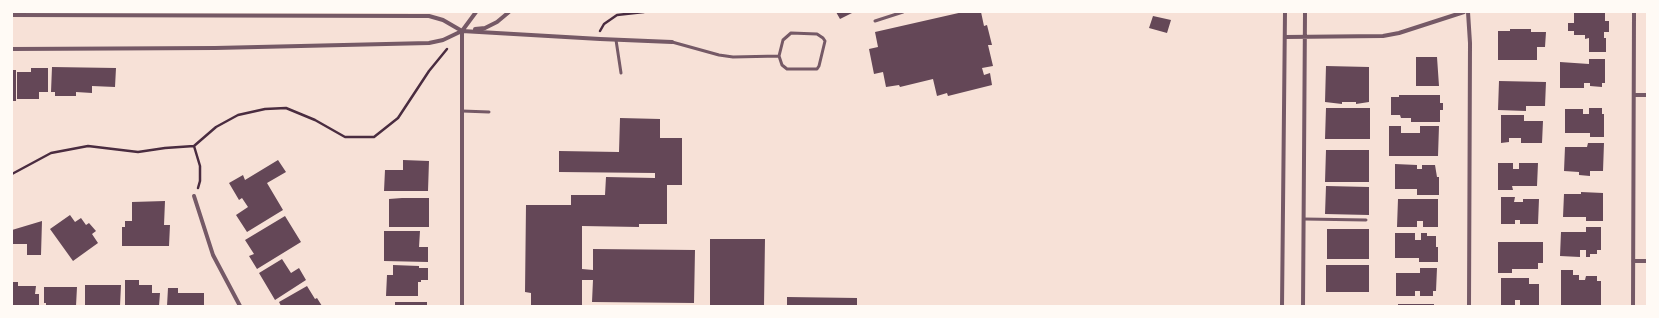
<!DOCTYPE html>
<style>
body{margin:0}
#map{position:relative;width:1659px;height:318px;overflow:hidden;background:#f7e1d7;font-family:Inter,sans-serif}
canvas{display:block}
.frame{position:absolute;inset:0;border:13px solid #fffaf5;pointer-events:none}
</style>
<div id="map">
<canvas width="1659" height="318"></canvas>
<div class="frame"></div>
</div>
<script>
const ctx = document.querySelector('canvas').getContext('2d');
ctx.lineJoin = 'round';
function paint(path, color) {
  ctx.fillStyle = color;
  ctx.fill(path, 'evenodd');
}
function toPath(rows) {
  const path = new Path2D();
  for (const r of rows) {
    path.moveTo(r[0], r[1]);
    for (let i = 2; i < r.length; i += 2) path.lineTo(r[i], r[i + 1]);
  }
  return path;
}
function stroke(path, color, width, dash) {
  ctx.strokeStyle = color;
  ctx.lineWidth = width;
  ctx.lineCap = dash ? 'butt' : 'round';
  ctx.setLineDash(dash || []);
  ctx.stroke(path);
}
paint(toPath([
 [836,12,854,12,840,19],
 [963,12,981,12,984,26,987,25,992,45,988,45,993,66,982,68,984,75,990,73,992,85,948,96,947,93,937,96,933,79,900,87,899,85,886,87,883,72,874,74,869,49,878,47,875,32],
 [1574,12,1605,12,1605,21,1609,21,1609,32,1604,32,1604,38,1606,38,1606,52,1589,52,1589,38,1585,39,1585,35,1574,35,1574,31,1568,31,1568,23,1574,23],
 [1153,16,1171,20,1167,33,1149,28],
 [1510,29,1531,29,1531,32,1546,32,1545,47,1537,47,1537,60,1498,60,1498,31,1510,31],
 [1416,57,1437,57,1439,86,1416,86],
 [1589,59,1605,59,1605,83,1602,83,1602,87,1590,86,1590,83,1584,83,1584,88,1560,88,1560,62,1589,64],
 [1326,66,1369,67,1369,102,1356,104,1356,102,1342,102,1342,104,1325,102],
 [52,67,116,68,115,87,92,86,92,93,76,92,76,96,55,96,55,92,51,92],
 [31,68,48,68,48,92,39,92,39,99,17,99,17,72,31,72],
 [12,70,16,70,16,101,12,101],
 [1499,81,1546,82,1545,106,1526,106,1526,111,1498,110],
 [1399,95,1440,95,1440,103,1443,103,1443,110,1440,110,1440,122,1411,122,1411,118,1401,118,1400,115,1391,115,1391,97,1399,97],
 [1326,108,1370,108,1370,139,1325,139],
 [1589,108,1602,108,1602,114,1604,114,1604,137,1590,137,1590,133,1565,133,1565,109,1583,109,1583,114,1589,114],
 [1501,115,1524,115,1524,121,1543,121,1542,143,1521,143,1521,138,1509,138,1509,142,1501,143],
 [620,118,660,119,660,138,682,138,682,185,667,185,667,224,639,224,639,227,582,226,582,269,593,270,593,249,695,250,694,303,592,302,593,280,582,280,582,306,531,306,531,293,525,292,526,205,571,205,571,195,605,195,606,177,655,178,655,173,559,172,559,151,619,152],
 [1389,126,1401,126,1401,133,1420,133,1420,126,1439,126,1438,156,1389,156],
 [1588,143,1604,143,1603,171,1590,171,1590,176,1579,175,1579,172,1564,171,1565,147,1587,147],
 [1326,150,1369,150,1369,182,1325,182],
 [278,160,286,172,267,183,283,210,247,232,236,215,248,207,242,198,239,200,229,183,243,175,245,180],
 [403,160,429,161,428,191,384,191,385,170,403,170],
 [1498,163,1513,163,1513,169,1519,169,1519,163,1538,163,1537,186,1512,186,1513,190,1498,190],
 [1395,164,1417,165,1417,169,1422,169,1422,165,1435,165,1437,177,1439,177,1439,195,1417,195,1417,189,1395,189],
 [1326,186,1369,187,1369,215,1325,214],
 [1581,192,1603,193,1603,221,1586,221,1586,217,1563,217,1564,194,1581,194],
 [1501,197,1515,197,1514,202,1523,202,1523,199,1539,199,1538,224,1520,224,1520,220,1515,220,1515,224,1501,224],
 [402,198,429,198,429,227,389,227,389,199],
 [1398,199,1438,199,1438,227,1423,227,1423,221,1417,221,1417,227,1397,227],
 [165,201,164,225,170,225,169,246,122,246,122,227,125,227,125,221,132,221,132,202],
 [70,215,75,222,81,218,86,225,89,223,96,231,92,234,98,243,73,261,50,229],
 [285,216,301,242,257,269,249,256,254,254,245,240],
 [42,221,41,255,27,255,27,244,12,244,12,230],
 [1586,227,1601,227,1601,250,1597,250,1597,254,1590,254,1590,257,1586,257,1586,250,1580,250,1580,257,1560,256,1561,232,1586,232],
 [1327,229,1369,229,1369,259,1327,259],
 [384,231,420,231,419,247,428,247,428,262,384,261],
 [1395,233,1415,233,1415,240,1421,240,1421,233,1427,233,1427,236,1436,236,1436,247,1438,247,1438,262,1419,262,1419,258,1395,258],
 [710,239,765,239,764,306,710,306],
 [1498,242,1543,242,1543,263,1538,263,1538,269,1512,269,1512,273,1498,273],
 [282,259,291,273,299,268,306,280,275,300,259,273],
 [393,265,419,266,419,268,428,268,428,280,421,280,421,282,418,282,418,296,386,296,387,275,393,275],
 [1326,265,1369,265,1369,292,1326,292],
 [1420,268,1437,268,1436,291,1433,291,1433,296,1420,296,1420,291,1415,291,1415,296,1396,296,1396,273,1420,273],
 [1561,270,1573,270,1573,275,1579,275,1579,280,1585,280,1586,276,1597,276,1597,281,1601,281,1601,306,1561,306],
 [1501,278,1529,278,1529,284,1539,284,1539,306,1520,306,1520,300,1515,300,1515,305,1501,305],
 [125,280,139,280,139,285,152,285,152,293,160,293,159,306,125,306],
 [12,282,18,282,18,286,36,286,35,294,39,294,39,306,12,306],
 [85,285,121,285,120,306,85,306],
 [307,286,315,299,317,298,322,306,281,306,279,302],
 [44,287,77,287,76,306,46,306,46,303,44,303],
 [168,288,178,288,178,293,204,293,204,306,167,306],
 [787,297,857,298,857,306,787,306],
 [395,302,427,302,427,306,395,306],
 [1398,304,1434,304,1434,306,1398,306]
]), '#644757');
stroke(toPath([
 [600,31,604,24,617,15,644,12],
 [194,146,200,166,200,181,198,188],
 [12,174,51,153,88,146,138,152,165,148,194,146,216,127,238,115,265,109,286,108,315,120,345,137,374,137,398,118,429,71,447,49]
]), '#4a2c40', 2.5);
stroke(toPath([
 [875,21,903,12],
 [791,33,817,34,823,38,825,41,819,66,817,69,787,69,782,65,779,56,783,40,791,33],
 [616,40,621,73],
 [672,42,719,55,733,57,779,56],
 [462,111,489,112],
 [1304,219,1366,220]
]), '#755966', 3);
stroke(toPath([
 [1468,12,1470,43,1469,306],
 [12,15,419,16,429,16,443,20,462,31,600,39,672,42],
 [475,29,485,28,497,22,509,12],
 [462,31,476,12],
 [1285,37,1383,36,1399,33,1464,12],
 [12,49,215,48,429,43,443,40,464,30],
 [1634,95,1647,95],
 [194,196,213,255,240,306],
 [1633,261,1647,261],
 [462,306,462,31],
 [1282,306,1285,12],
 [1303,306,1305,12],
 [1633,306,1634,12]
]), '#755966', 4);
</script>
